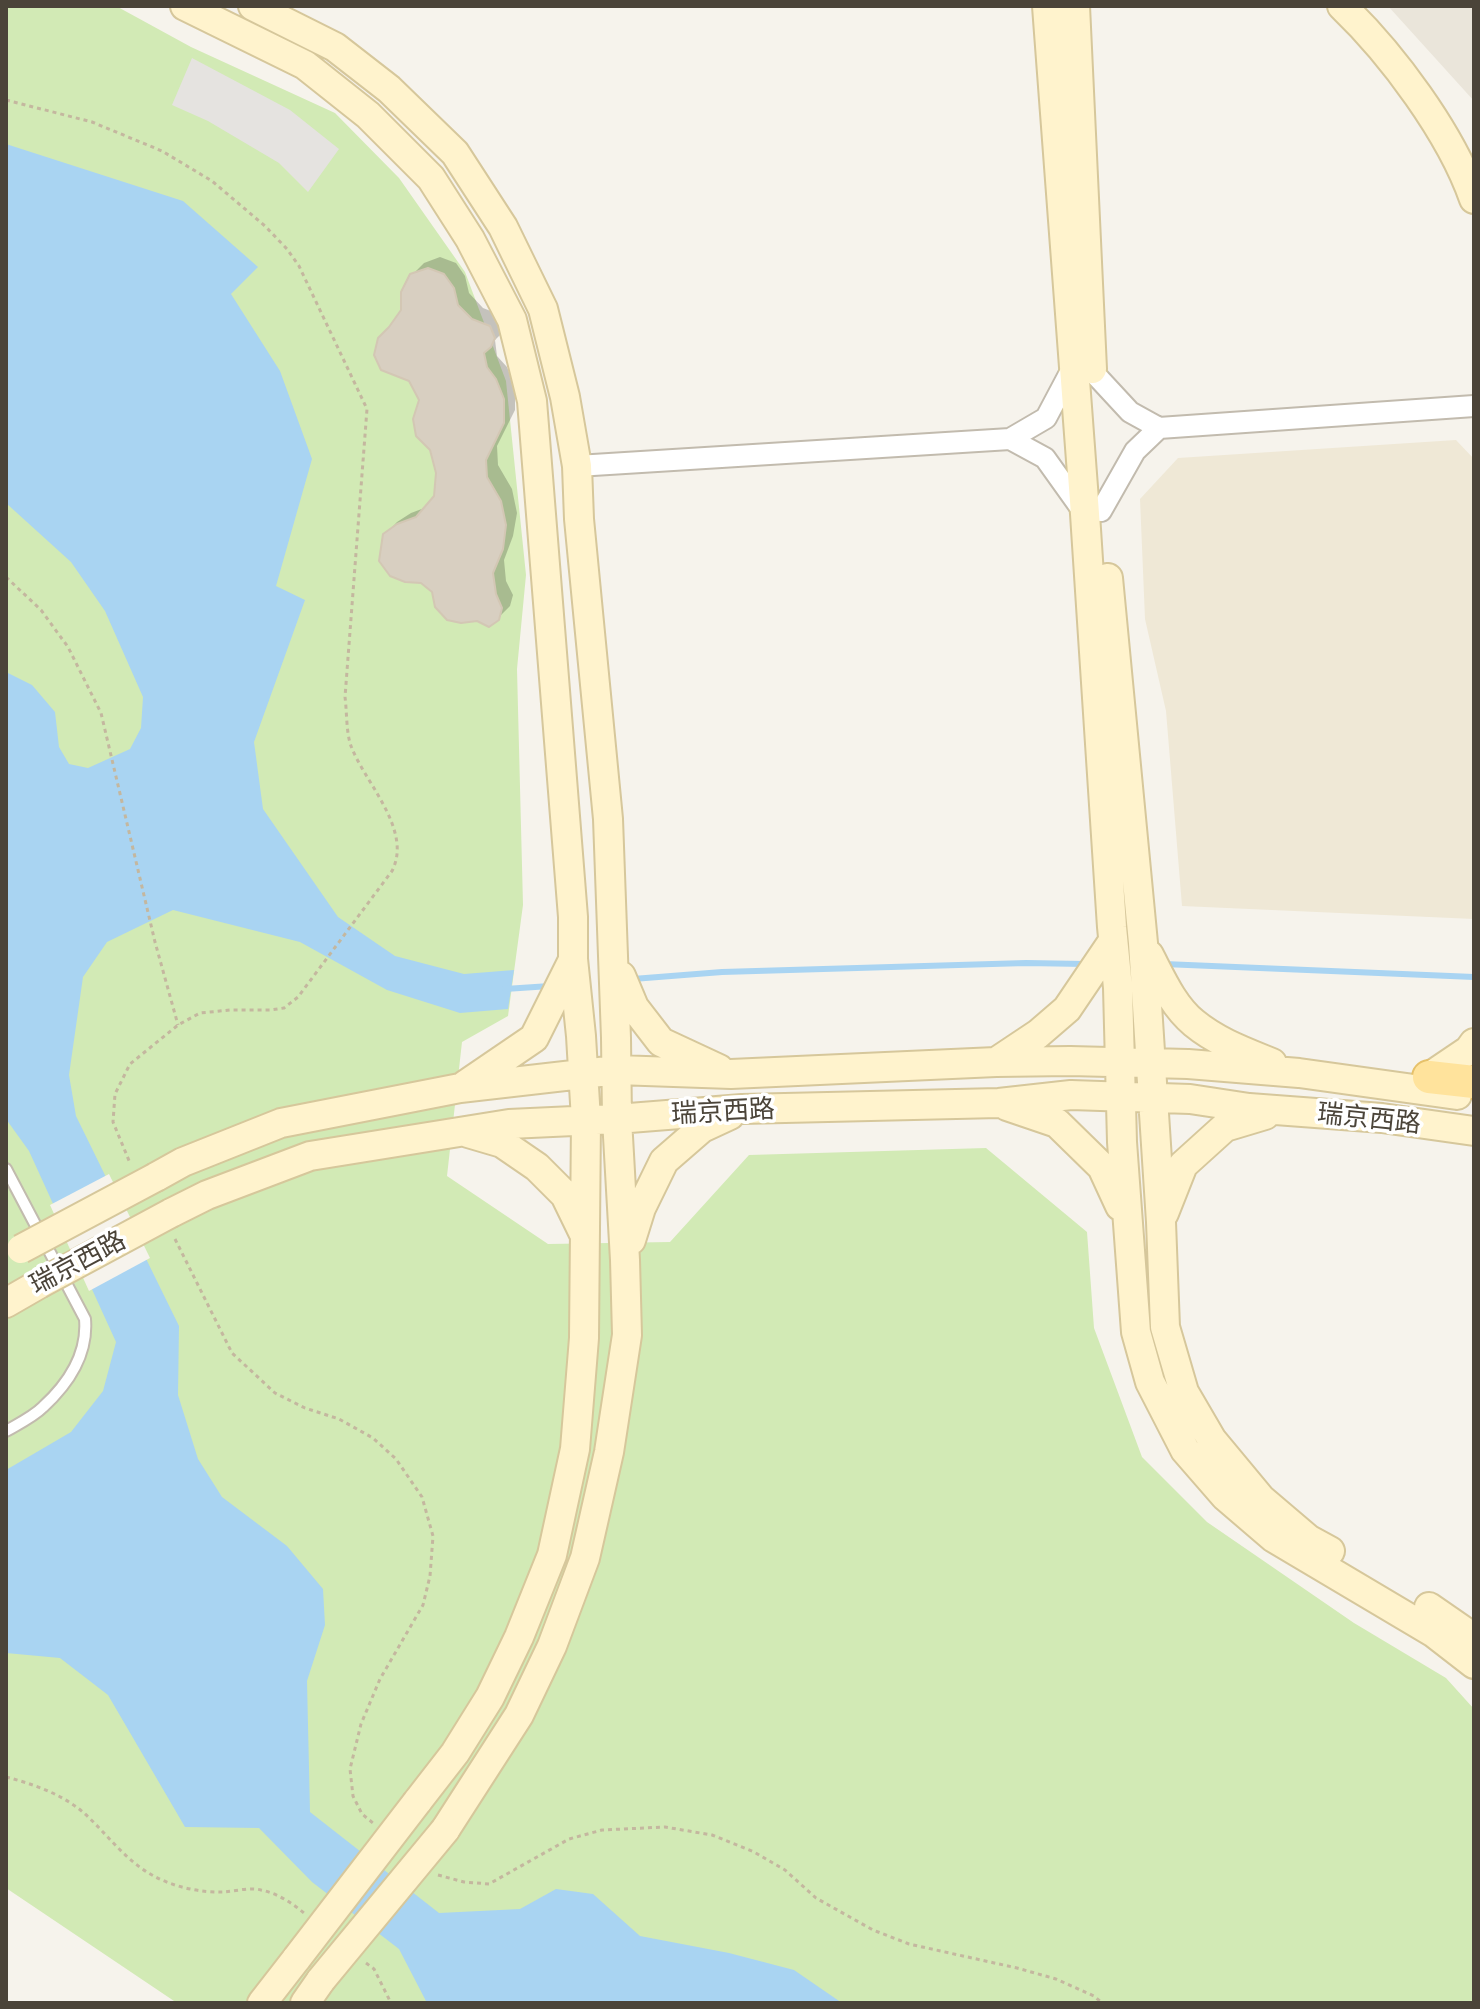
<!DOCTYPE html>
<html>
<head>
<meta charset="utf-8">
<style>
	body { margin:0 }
	#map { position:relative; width:1480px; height:2009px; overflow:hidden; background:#f6f3ec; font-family:Inter,sans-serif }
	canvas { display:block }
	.frame { position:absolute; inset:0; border:8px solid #4b4439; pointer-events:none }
</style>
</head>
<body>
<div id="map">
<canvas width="1480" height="2009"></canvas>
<div class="frame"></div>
</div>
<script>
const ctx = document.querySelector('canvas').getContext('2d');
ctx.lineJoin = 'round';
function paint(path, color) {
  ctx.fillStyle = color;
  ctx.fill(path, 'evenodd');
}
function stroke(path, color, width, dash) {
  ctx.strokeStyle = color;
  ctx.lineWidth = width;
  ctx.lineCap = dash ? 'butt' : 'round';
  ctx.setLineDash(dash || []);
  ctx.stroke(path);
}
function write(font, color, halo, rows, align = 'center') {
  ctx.font = font + ' Inter,"Noto Sans SC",sans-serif';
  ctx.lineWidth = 7;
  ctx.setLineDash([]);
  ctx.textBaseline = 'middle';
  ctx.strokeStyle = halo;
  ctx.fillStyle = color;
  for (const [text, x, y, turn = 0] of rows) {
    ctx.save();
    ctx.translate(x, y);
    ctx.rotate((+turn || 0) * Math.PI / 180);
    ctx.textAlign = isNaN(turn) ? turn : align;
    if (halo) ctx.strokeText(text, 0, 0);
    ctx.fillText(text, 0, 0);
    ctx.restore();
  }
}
const residential = new Path2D(`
	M1388,6h86v95z`);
const education = new Path2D(`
	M1456,440l18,19v460l-292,-13 -16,-195 -21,-92 -5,-120 38,-41z`);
const green = new Path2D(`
	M6,6h110l75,41 144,66 64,65 66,94 41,109 20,194 -9,94 6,236 -15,111 -46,26 -15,134 101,68 122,-2 79,-87 237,-7 101,84 7,96 48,129 65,65 147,101 92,55 28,31v294h-1297l-171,-115z`);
const parking = new Path2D(`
	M192,58l98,52 49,39 -31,43 -29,-29 -71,-42 -36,-16z`);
const water = new Path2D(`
	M6,144l177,57 75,66 -27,27 49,77 32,88 -36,127 29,14 -51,142 9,67 75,108 57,39 69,18 50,-4 -6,39 -48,4 -73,-23 -87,-48 -127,-32 -66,32 -24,35 -14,98 7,41 103,210 -1,69 20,64 24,38 65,49 36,43 2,36 -18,56 3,131 129,101 81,-4 36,-20 37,5 47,42 89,17 65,17 48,33h-415l-28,-54 -87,-67 -53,-54 -74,-1 -77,-132 -48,-37 -54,-5v-183l65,-38 32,-41 13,-49 -87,-191 -23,-32v-447l26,13 23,27 4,35 10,17 19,4 42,-19 11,-21 2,-31 -38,-86 -34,-49 -65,-59z`);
const pier = new Path2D(`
	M109,1174l41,84 -61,33 -39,-86z`);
const shadow = new Path2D(`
	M440,257l16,6 9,13 4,17 14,15 18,7 1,18 -7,7 2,16 10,11 8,20v23l-18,36 1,19 14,24 5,24 -4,23 -9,24 2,21 7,14 -3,11 -12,12 -65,-27 -48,-56 12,-13 14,-9 16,-6 9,-11 2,-23 -17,-74 -11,-19 -7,-69 9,-36 12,-12z`);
const stream = new Path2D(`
	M1164,964l310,13
	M633,979l89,-7 304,-9 59,1
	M505,989l45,-3`);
const building = new Path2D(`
	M428,268l16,6 10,14 4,17 14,14 18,7 5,12 -4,9 -7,6 3,14 9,12 8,20v24l-18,37 1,17 14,24 5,24 -3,24 -10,24 3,21 6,14 -3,12 -10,7 -12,-6 -16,2 -14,-3 -12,-13 -3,-15 -11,-9 -16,-1 -15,-6 -11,-15 4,-27 14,-10 19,-7 18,-21 2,-23 -6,-23 -14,-14 -3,-17 6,-19 -10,-19 -28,-11 -7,-15 4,-17 11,-11 12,-17v-18l9,-18z`);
const path = new Path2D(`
	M6,100l86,22 70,29 50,30 53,45 22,23 12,17 68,143 -22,288c2,15 1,35 6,49 14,37 62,84 41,125l-94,126 -14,11 -14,2h-40l-30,3 -22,12 -48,39 -15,30 -2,28 17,41
	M6,577l35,33 27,37 33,66 54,229 23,83
	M175,1239l57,114 43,40 30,15 34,11 34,19 23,21 26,38 11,39 -3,40 -7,29 -43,74 -19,45 -11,45 3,27 9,18 11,9
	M6,1777c27,7 56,17 78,36 23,21 41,47 68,62 21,12 49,18 72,17 12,-1 26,-5 37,-2 16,3 31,13 43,23
	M438,1875l26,7 25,2 80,-45 33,-9 63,-3 47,8 42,17 31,18 31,28 57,32 36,14 108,24 39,11 38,17 8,7
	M366,1963l8,6 17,34`);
const lane = new Path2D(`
	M6,1169l79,150c3,35 -17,65 -42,88 -10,10 -25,17 -37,24`);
const street = new Path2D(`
	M1073,367l-27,51 -36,21 35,19 40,56
	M1092,371l38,41 29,16 -24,23 -34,60
	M1159,428l315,-22
	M577,466l433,-27`);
const secondary = new Path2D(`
	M185,6l120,59 63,50 63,63 39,61 42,81 20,81 41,516v42l8,77 5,84 -2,218 -9,111 -23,106 -33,82 -29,60 -35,56 -38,49
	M253,6l82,41 54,42 66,64 48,74 40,82 22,88 12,69 2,53 29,300 8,219 1,81 8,141 2,75 -18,117 -24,106 -33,88 -33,69 -74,115
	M1047,6l38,508 27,413 6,61 4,154 14,190 14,50 35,68 40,46 49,42 160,95 40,31
	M1075,6l17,363
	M1342,6c50,48 109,127 132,193
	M1108,578l35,365 18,279 4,105 19,65 28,48 49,59 47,40 22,12
	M1149,955c12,23 24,51 45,68 23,19 51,29 78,40
	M621,976l13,31 27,35 58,27
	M996,1062l42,-28 29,-25 46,-68
	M1429,1077l40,-27 5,-7
	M465,1085l69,-47 39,-78
	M1007,1106l50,17 45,44 18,39
	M468,1133l34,10 35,24 28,28 18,37
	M156,1177l27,-15 98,-39 179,-35 157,-18 114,4 265,-12 74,-1 118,3 111,9 158,22
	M171,1213l36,-18 103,-39 199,-32 108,-5 125,-10 257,-6 72,-8 119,4 59,9 133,10 92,13
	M1164,1213l19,-48 42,-38 40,-12
	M631,1240l10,-32 23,-47 38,-33 28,-13
	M6,1303l33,-19
	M1429,1607l45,31
	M262,2003l35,-45
	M305,2003l16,-23`);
const primary = new Path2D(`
	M1429,1077l45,5`);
const secondaryBridge = new Path2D(`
	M21,1249l135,-72
	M39,1284l132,-71
	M297,1958l120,-156
	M321,1980l124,-150`);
const streetNames = [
	["瑞京西路",723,1112,-3],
	["瑞京西路",1369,1119,6],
	["瑞京西路",78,1263,-28]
];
paint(residential, '#eae5da');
paint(education, '#efe8d6');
paint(green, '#d2eab5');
paint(parking, '#e5e3e0');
paint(water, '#a9d4f2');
paint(pier, '#f6f3ec');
paint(shadow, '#0003');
stroke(stream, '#a9d4f2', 6);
paint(building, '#d8cfc1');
stroke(building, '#d3c7b4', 2);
stroke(lane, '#c2bbae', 14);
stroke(street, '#c2bbae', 24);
stroke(secondary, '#d6c79b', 32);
stroke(primary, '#e6c16a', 36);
stroke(path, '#c4b79f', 3, [4, 4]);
stroke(lane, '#fff', 10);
stroke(street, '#fff', 20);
stroke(secondary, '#fff3cd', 28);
stroke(primary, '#ffe39c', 32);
stroke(secondaryBridge, '#d6c79b', 32, []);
stroke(secondaryBridge, '#fff3cd', 28);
write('26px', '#4b4439', '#fff', streetNames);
</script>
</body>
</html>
